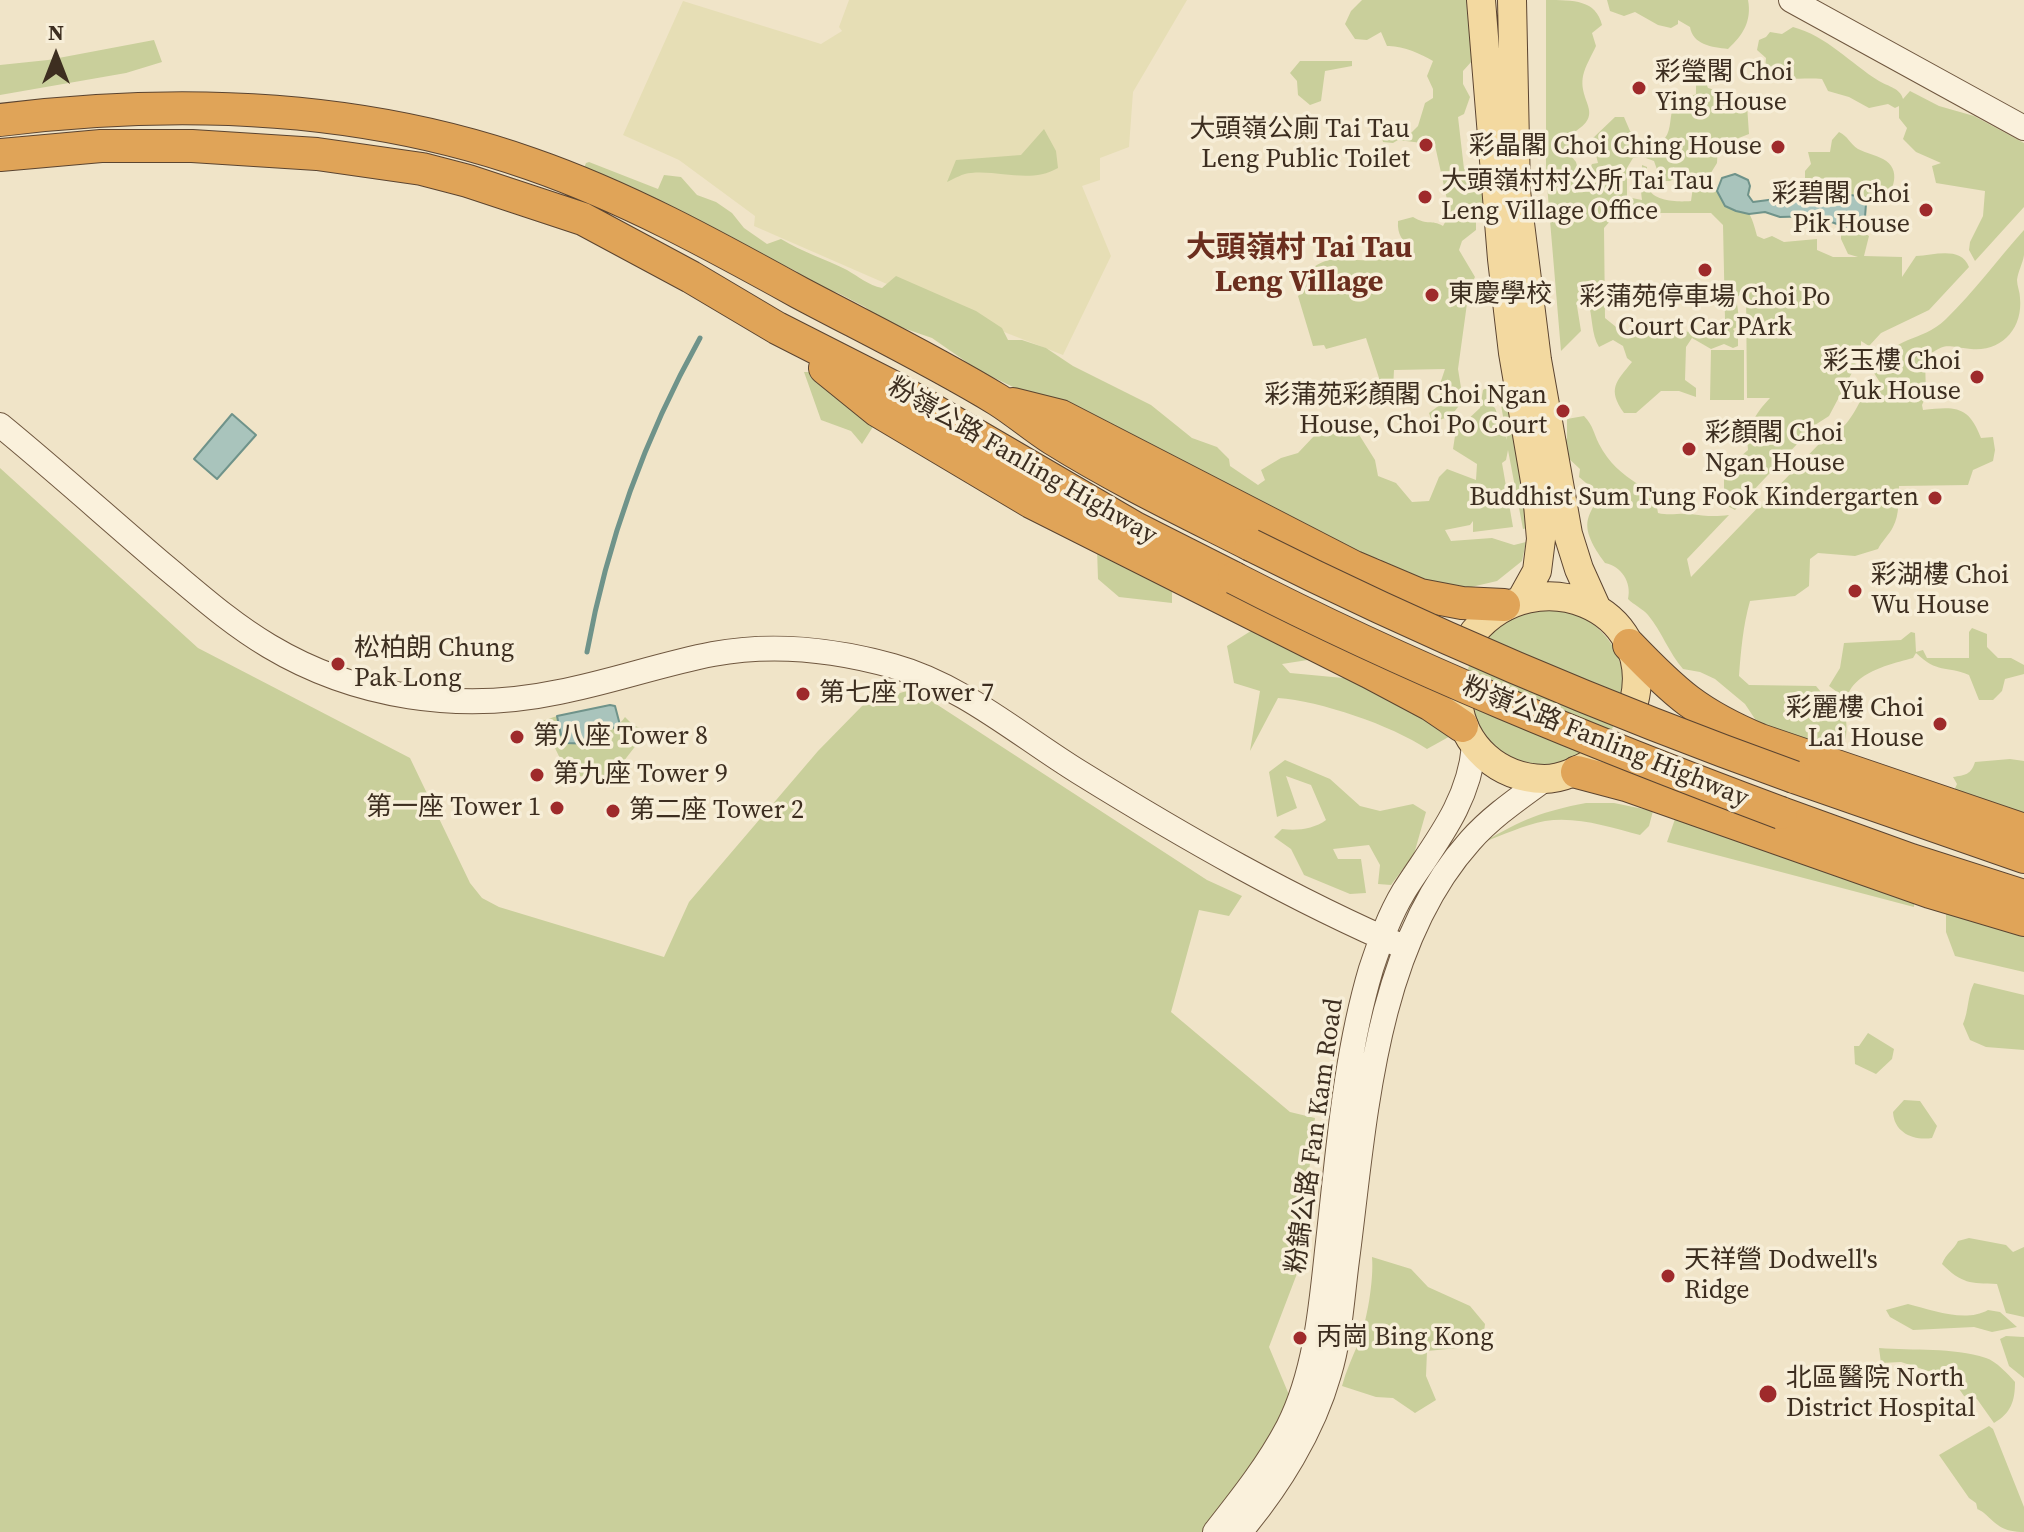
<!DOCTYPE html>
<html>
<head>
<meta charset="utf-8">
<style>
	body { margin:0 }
	#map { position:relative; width:2024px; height:1532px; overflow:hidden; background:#f0e4c8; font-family:"Source Serif 4",serif }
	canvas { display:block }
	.north { position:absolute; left:16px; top:16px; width:80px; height:80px; -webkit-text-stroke:6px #f7eed8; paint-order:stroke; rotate:0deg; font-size:22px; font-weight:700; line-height:32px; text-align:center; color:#3d2e20 }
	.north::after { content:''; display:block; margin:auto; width:28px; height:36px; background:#3d2e20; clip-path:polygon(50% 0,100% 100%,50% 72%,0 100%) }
</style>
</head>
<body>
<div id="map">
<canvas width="2024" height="1532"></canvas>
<div class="north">N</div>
</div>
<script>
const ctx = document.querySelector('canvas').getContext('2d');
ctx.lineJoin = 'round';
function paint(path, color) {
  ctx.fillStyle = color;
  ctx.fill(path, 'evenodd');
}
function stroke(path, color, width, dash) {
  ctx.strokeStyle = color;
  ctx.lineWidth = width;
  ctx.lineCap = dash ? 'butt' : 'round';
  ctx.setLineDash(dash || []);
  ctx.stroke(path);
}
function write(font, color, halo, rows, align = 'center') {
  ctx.font = font + ' "Source Serif 4","Noto Sans SC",serif';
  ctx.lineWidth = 7;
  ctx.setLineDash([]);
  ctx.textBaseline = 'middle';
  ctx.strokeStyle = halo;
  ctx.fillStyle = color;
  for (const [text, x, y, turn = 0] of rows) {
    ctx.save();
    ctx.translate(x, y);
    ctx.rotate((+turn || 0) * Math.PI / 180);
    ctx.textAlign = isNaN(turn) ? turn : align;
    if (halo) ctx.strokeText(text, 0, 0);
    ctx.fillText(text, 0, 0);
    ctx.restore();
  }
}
const farmland = new Path2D(`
	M849,0h338l-54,92 -4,55 -29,11v22l-18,6 29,70 -48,99 -128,-50 -181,-79 1,-10 -76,-56 -56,-25 60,-134 138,43 21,-13 -3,-4z`);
const green = new Path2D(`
	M1362,0h106l4,61 -9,10v13l7,13 -6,17 -6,3 6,52 14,1 8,32 -10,15v13l-14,11 -3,9 16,27 -6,12 -11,80 5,31c-9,13 -15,22 -32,19l-2,-6 12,-9 -1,-20 5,-15 -51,1 -1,19 -6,16h-7l-1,-27 -13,-40 -40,11 -2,-4 -11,1 -15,-50 5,-4 -6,2c-2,-15 18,-31 32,-34 12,-2 27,1 39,0 14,-3 29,-7 43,-11 -8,-8 -14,-14 -13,-28l15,-4c15,9 18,2 30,9l7,-13 -16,-72 -12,2 -24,-3 -5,3 -10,-1 -1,-4 13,-8h10l5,4 8,-8 7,-23 8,-5v-9l-6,-13 6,-15c-11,-7 -32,-16 -46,-15l-6,-14 -14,8 -12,-1 -10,-15 6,-13z
	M1546,0c28,0 50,0 56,25l-10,8 4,13c-4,9 -11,20 -13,30 -5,27 23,37 -10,57l-5,19 8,10 4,15 9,-6 3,-7 6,-1 -6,-24 23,-22h9l6,14 10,9 25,-2c7,-9 4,-22 9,-33l22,-11v-16l-11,-14 14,2 9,22 21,6 18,11 2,29 -31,12 -1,17 -8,13 3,11c29,19 36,12 45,49l7,3 8,-3 12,6 33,-3v11l16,7h25l-10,-3 -7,-15v-7c11,-5 19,-2 28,4l-5,20 38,1v20l14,-21c19,-1 45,-10 53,11l-40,43 -48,23 -12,13 -8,-5v14h-9l4,10 -27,51 -14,9 -80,85 -20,-11 9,-10v-18l24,-21c-2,-22 7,-36 22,-52h-23l-1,-105 -3,-1 -7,6c1,5 4,24 3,28l-6,3 5,7v10l-5,2 -9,-4 -13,5 -19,-11 -6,9 -1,33 11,8v9l-17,-6h-18l-25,22h-12c-17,-24 -8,-31 8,-51l-5,-4 -4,-12 -10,-6 -14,7c-8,-13 -6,-30 -11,-45l-11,4 4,25 -20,20 -15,-178zM1643,157l11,4 7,20h9l10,-5 14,4 -3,21c-12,1 -37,1 -43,-13 -2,-6 -1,-15 -1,-21l-5,-2c0,13 -2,22 0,35l-15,-3v-29l6,-10zM1617,213h94l12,12 2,94 -12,13 -92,-1 -16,-13 -1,-90z
	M1607,0h141c4,21 -5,35 -20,49 -16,-2 -35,-4 -38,-22l-12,-7v4l-7,4 -13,-3 -23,-13 -11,4 -14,-5z
	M1793,27c34,9 57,36 86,54 10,6 21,7 24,18l7,-8 29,15 35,10 50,27v64l-49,54 -6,-11 1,-8 13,-26 2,-25 -49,-8 -4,-17 9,-3 -25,-11 -13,-13 4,-11 -8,-10v-12l-4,2 -7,-4 -19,4 -20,-11 -21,-6 -6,-12c-21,-2 -40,4 -57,-10l1,-11 -9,-8 2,-10 7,-3 4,-5 12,2z
	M154,40l8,22 -36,11 -126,22v-30l48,-5z
	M1300,61h52v5l-27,5 -4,30 -11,4 -12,-10 -1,-14 -7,-8z
	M1044,129l12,22 2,17c-28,16 -57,2 -87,5 -8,0 -17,6 -24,9l9,-22 65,-5z
	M1839,132c9,4 11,12 19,17 8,4 17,6 25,10 19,10 11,32 -1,44 -8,-3 -17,-7 -26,-7 -24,-2 -21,13 -51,-2v-23l6,-7 -3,-12h22l2,-12z
	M589,162l69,27 6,-14 17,2 16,18 19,7 16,11 12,15 23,16 14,-5c21,13 44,20 66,31 12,7 21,15 35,18l14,-12 80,35 26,17 6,12h14l24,8 27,18 78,39 41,33 25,9 12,12 1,7 28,19 7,-5 -4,-10 20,-12 17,-5 17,-18 24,-6 19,4 17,27 3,16 18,7 16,19 17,-1 10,-24 8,-8 29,11 1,-16 -24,-15 4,-26 3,-4 5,3 15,-14 3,-18 5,-3 3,18 4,3 12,32 -9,-53 6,5 22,107 1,29 -4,1 -15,-79 -2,10 -4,3 11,64 -40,5v-11l-3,4 -25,5 6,11 41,-3 22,7 12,-3 -4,19 -25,20 -30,7 -10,-3 -14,2 -50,-13 -13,-15 -22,-5 -380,-184 -46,-32 -49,-17 -18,-14 -27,-14 -29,-10 -13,-12 -214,-98 4,-10z
	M2024,230c0,8 0,17 0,25 -1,8 -6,16 -7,25 0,6 3,12 3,18 3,30 -18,54 -49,51 -25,-2 -24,-8 -46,9l1,38 -4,9 1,5c33,-4 46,-4 58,28l12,-1 2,13 -2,11 -20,9 -5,15 -69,1c-1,13 1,28 -6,41 -4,8 -11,14 -15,22l-23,7 -37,-3 -8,6 -1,27 -14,10 -45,5c-7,25 -9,49 -11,75l10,9 67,1 5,6h11l6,5 2,13 1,-15 -12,-9 11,-18 4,-25 57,-3 10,-8 4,1 1,19 7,-2 4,8h42v-26l3,-4 15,6v13l11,11h13l13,7v9l-19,5 -3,12 -9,9h-14l-10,-25c-24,-10 -31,-1 -53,-22l-3,5c-33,9 -74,18 -67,61 1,12 1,19 -5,30l-13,1 -71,-28 -12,-18 -30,-25 -15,-7 -17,-3c-14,-16 -21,-37 -35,-54 -5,-6 -14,-10 -20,-16 4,-17 -7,-33 -23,-36 -8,-11 -21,-29 -17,-44 2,-8 8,-16 11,-25l-20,-17 1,-8 -14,-13 -3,-9 4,-9v-19l17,-3c10,11 9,16 15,28 10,19 22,29 40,41v7l17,10 2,11c12,3 20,0 32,1 14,2 25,3 39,1l-42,44 4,18 128,-133c28,-14 34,-29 48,-56l-2,-1 8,1 8,-4 -7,-11c22,-42 45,-28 72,-54 28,-27 52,-60 78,-89z
	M1711,350h33v50h-34z
	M804,372h13l59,50 -14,22 -11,-13 -30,-11z
	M0,468l198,180 212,110 60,125 12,15 17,9 165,50 25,-55 129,-151 46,-47 49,-15 294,191 35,16 -13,20 -30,-6 -28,102 119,100 25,6 -17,153 -29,76 23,55 -81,130h-1211z
	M1097,548l75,42v13l-53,-6 -21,-18z
	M1466 687a79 79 0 1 1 158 0a79 79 0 1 1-158 0Z
	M1254,629l60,30 -32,5 8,9 64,6 100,55 -27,15c-36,-24 -107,-48 -149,-51l-28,53 10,-60 -26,-8 -7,-37z
	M557,716l4,19c21,-1 51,2 64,-18l8,8 14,6 -37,48 -42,-4 -26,-54z
	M2010,759l14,2v61l-71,-29 4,-9 -4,-7c12,-2 18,-2 22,-15z
	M1285,760l45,19 30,27 20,5 33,-7 13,8 -12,42 -23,31 -13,-1 2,-19 -11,-20 -36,4 5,10h23l5,34 -16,1 -46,-19 -13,-26 -17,-12 8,-8c15,2 32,0 44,-9l-15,-35 -25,-9 11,32 -20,9 -8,-45z
	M1586,803h28l39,8 -4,15 -9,9c-31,-8 -63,-19 -95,-14 -21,4 -42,14 -61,21 37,-22 59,-31 102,-39z
	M1675,819l239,83v5l-247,-65z
	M1946,912l78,18v42l-69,-16 -9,-24z
	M1974,983l50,12v55l-38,-3 -16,-7 -7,-16c6,-14 4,-27 11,-41z
	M1868,1033l26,16 -2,10 -16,15 -21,-10 -1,-18h5z
	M1904,1100l16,1 17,25 -5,12c-18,3 -38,-5 -39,-26z
	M1969,1238l37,7 7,7 11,-5v70l-18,-4 -9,-29c-27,-1 -35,0 -55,-20 4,-11 12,-14 16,-23z
	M1372,1257l39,12 17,18 42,19 15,18 -2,16 -25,8 -31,3 -1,25 10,24 -21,13 -22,-15 -17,-1 -34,-11c4,-15 10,-28 16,-42 9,-22 16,-64 14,-87z
	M1908,1304c24,6 57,19 80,6l12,2 17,15 -25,5 -18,-5 -61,3 -23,-13 -4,-7z
	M2006,1336l18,1v41l-15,-12 -9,-27z
	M1879,1348c35,3 73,-1 107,10 10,3 22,16 29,24 0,19 -4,31 -21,41l-17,-24 -13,-3 -12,-17 -51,-17 -20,1z
	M1989,1426l4,3 31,78v25c-20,0 -26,-6 -40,-19 -9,-7 -5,1 -8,-10l-7,-5 -30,-43z`);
const water = new Path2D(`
	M1735,174l13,6 2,6 -2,9 5,7 23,-3 15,3 22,-4 22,4 14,-7 11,1 6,8 -1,13 -6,13 -4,1 -39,-15 -36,1 -15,-5 -16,2 -13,-3 -11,-5 -8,-15 5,-13z
	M232,414l24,21 -39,44 -23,-20z
	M610,705l5,1 5,19 -20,8 -7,11 -27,-1 -5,-8 -4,-19z`);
const stream = new Path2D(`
	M587,652c20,-110 59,-217 113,-314`);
const secondary = new Path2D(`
	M1791,0l233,128
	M0,425c55,45 108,93 162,139 35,29 68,59 107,82 87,52 191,67 290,46 52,-10 102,-28 154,-38 59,-11 123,-4 180,12 69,19 126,69 186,106 105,65 213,127 327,176
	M1215,1532c26,-33 53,-67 73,-105 27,-53 33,-118 39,-176 11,-94 17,-191 44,-282 9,-27 18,-53 33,-78 30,-47 65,-87 70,-145
	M1240,1532c38,-45 73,-101 89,-158 11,-36 13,-76 18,-114 18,-137 26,-311 123,-419 21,-24 49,-43 75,-62`);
const primary = new Path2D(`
	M1481,0l21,259 11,94 24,140 4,46 -4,32 -15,27
	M1512,0l4,191 21,169 31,174 11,35 18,40
	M1474,632c61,-73 183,-26 160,70
	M1458,702c5,44 40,76 86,77 19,0 37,-10 53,-19`);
const motorway = new Path2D(`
	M0,120c177,-22 361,-16 531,44 95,33 182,81 269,129 66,35 134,68 198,107 19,12 36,27 55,39 64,40 131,72 198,106
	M0,155l101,-9h91l125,8 105,15 46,12 115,38 108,58 86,51 118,60 240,140 99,50
	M825,368l53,43 153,91 338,170 62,33 31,21
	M1013,404l48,12 293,151 66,28 42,8 42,2
	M1629,645c46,48 69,69 131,95l264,90
	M1577,772l49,13 304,107 94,28
	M1794,777l230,80
	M1781,813l130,47 113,36`);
const motorwayBridge = new Path2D(`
	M1251,545c179,90 354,164 543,232
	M1234,578c177,91 360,165 547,235`);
const markers = [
	[1639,88,8,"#9e2a2b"],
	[1426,145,8,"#9e2a2b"],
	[1778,147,8,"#9e2a2b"],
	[1425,197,8,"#9e2a2b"],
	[1926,210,8,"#9e2a2b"],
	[1705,270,8,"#9e2a2b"],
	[1432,295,8,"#9e2a2b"],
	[1977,377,8,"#9e2a2b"],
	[1563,411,8,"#9e2a2b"],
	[1689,449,8,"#9e2a2b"],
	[1935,498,8,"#9e2a2b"],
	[1855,591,8,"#9e2a2b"],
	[338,664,8,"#9e2a2b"],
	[803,694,8,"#9e2a2b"],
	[1940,724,8,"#9e2a2b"],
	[517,737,8,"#9e2a2b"],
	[537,775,8,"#9e2a2b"],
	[557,808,8,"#9e2a2b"],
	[613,811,8,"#9e2a2b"],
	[1668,1276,8,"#9e2a2b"],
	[1300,1338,8,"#9e2a2b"],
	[1768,1394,10,"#9e2a2b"]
];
const poiNames = [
	["彩瑩閣 Choi",1655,73],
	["Ying House",1655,103],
	["大頭嶺公廁 Tai Tau",1410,130,"right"],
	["Leng Public Toilet",1410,160,"right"],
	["彩晶閣 Choi Ching House",1762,147,"right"],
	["大頭嶺村村公所 Tai Tau",1441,182],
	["Leng Village Office",1441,212],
	["彩碧閣 Choi",1910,195,"right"],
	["Pik House",1910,225,"right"],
	["東慶學校",1448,295],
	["彩蒲苑停車場 Choi Po",1705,298,"center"],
	["Court Car PArk",1705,328,"center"],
	["彩玉樓 Choi",1961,362,"right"],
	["Yuk House",1961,392,"right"],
	["彩蒲苑彩顏閣 Choi Ngan",1547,396,"right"],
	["House, Choi Po Court",1547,426,"right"],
	["彩顏閣 Choi",1705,434],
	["Ngan House",1705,464],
	["Buddhist Sum Tung Fook Kindergarten",1919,498,"right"],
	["彩湖樓 Choi",1871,576],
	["Wu House",1871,606],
	["松柏朗 Chung",354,649],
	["Pak Long",354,679],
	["第七座 Tower 7",819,694],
	["彩麗樓 Choi",1924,709,"right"],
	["Lai House",1924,739,"right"],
	["第八座 Tower 8",533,737],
	["第九座 Tower 9",553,775],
	["第一座 Tower 1",541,808,"right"],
	["第二座 Tower 2",629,811],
	["天祥營 Dodwell's",1684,1261],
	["Ridge",1684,1291],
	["丙崗 Bing Kong",1316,1338],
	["北區醫院 North",1786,1379],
	["District Hospital",1786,1409]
];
const streetNames = [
	["粉嶺公路 Fanling Highway",1022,462,30],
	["粉嶺公路 Fanling Highway",1605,743,22],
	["粉錦公路 Fan Kam Road",1316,1136,-82]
];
const quarterNames = [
	["大頭嶺村 Tai Tau",1299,249],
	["Leng Village",1299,283]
];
paint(farmland, '#e6deb5');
paint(green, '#c9cf9b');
paint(water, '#a9c4bc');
stroke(water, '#6f938a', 2);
stroke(stream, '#6f938a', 5);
stroke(secondary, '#6f573f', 26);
stroke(primary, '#5b4430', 30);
stroke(motorway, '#5b4430', 34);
stroke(secondary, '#faf1dc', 24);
stroke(primary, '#f3d9a0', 28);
stroke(motorway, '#e0a458', 32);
stroke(motorwayBridge, '#5b4430', 34, []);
stroke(motorwayBridge, '#e0a458', 32);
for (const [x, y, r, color] of markers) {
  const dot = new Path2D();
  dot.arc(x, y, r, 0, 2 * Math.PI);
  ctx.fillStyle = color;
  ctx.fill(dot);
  stroke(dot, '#f7eed8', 3);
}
write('26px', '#3d2e20', '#f7eed8', poiNames, 'left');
write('26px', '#3d2e20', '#f7eed8', streetNames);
write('bold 30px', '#6b2e1e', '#f7eed8', quarterNames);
</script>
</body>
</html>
